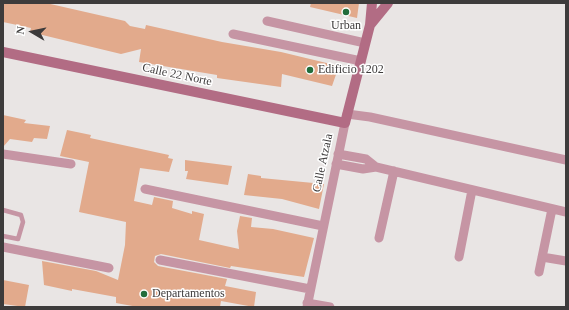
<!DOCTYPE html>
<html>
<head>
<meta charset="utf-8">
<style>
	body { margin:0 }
	#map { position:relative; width:569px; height:310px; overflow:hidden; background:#e9e5e4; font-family:"Times New Roman",serif }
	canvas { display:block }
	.frame { position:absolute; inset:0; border:4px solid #3d3b3b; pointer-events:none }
	.north { position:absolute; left:12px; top:12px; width:40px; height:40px; -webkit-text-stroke:3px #fff; paint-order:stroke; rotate:279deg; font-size:11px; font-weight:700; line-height:16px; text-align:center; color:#3d3b3b }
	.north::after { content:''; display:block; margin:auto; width:14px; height:18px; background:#3d3b3b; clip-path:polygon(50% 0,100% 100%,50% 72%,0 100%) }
</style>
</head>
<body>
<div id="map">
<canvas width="569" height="310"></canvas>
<div class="frame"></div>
<div class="north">N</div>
</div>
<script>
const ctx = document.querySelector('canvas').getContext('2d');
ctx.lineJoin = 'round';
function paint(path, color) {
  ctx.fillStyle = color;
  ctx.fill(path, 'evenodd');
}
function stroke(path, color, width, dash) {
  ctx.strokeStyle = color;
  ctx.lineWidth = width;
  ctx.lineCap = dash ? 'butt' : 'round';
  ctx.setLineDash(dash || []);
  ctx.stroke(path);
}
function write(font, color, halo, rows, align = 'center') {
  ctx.font = font + ' "Times New Roman",serif';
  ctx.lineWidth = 3;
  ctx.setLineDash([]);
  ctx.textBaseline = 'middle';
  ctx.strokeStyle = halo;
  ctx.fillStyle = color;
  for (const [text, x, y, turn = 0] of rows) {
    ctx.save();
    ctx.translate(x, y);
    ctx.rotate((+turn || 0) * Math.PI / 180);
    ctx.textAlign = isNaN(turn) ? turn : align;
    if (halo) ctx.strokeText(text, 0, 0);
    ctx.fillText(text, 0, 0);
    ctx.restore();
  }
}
const building = new Path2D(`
	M3,3h43l79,18 5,5 15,3 1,-4 76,17 59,10 58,14 -7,20 -50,-12 -1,13 -64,-9v-3l-78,-13 2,-13 -20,5 -91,-22 1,-4 -28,-6z
	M311,3h48l-2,15 -47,-11z
	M3,115l23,5 -2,3 26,3 -3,13 -13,-1 -2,4 -22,-3 -7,8z
	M67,130l24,5 -1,3 79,17 -1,3 5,1 -4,13 -29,-4 -6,33 18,4 2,-8 19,4 -1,7 20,6v-3l12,3 -5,26 40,9 -2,-18 3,-15 12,2 -1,9 22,2 41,9 -10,39 -73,-11 -1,2 -69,-14 -6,2 -1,6 4,4 69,13 -2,7 31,6 -2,15 -33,-6 -1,6h-82l-22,-4v-6l-44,-8v2l-28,-6 -2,-24 54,10 22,9 7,-35 1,-23 -47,-10 10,-50 -29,-6z
	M185,160l47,6 -4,19 -42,-6 2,-8h-3z
	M248,174l13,2v2l63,6 -5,25 -37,-10 -38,-4z
	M3,280l26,5 -4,22 -22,-3z`);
const lane = new Path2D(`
	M3,210l18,5 2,7 -5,17 -15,-3`);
const street = new Path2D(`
	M267,21l98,22
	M233,34l128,27
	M347,114l23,3 196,43
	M3,154l68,10
	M338,154l28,5 10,8
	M336,164l27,5 13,-2 190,45
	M145,189l178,37
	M379,238l15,-67
	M3,247l106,21
	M459,257l13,-67
	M542,257l24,4
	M160,260l150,29
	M539,272l13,-63
	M307,303l23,4
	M307,307l38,-184`);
const secondary = new Path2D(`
	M370,25l18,-22
	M3,52l342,71 25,-98 2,-22`);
const markers = [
	[346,12,4,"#226d3c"],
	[310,70,4,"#226d3c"],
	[144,294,4,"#226d3c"]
];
const poiNames = [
	["Urban",346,26,"center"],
	["Edificio 1202",318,70],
	["Departamentos",152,294]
];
const streetNames = [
	["Calle 22 Norte",177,75,12],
	["Calle Atzala",323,163,-78]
];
paint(building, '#e2aa8c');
stroke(lane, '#c695a4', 4.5);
stroke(street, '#c695a4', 9);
stroke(secondary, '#b26c84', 10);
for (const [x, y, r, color] of markers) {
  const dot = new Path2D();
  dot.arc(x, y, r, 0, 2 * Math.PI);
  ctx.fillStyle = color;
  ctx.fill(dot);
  stroke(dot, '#fff', 1.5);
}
write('12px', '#3d3b3b', '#fff', poiNames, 'left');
write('12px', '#3d3b3b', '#fff', streetNames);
</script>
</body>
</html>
